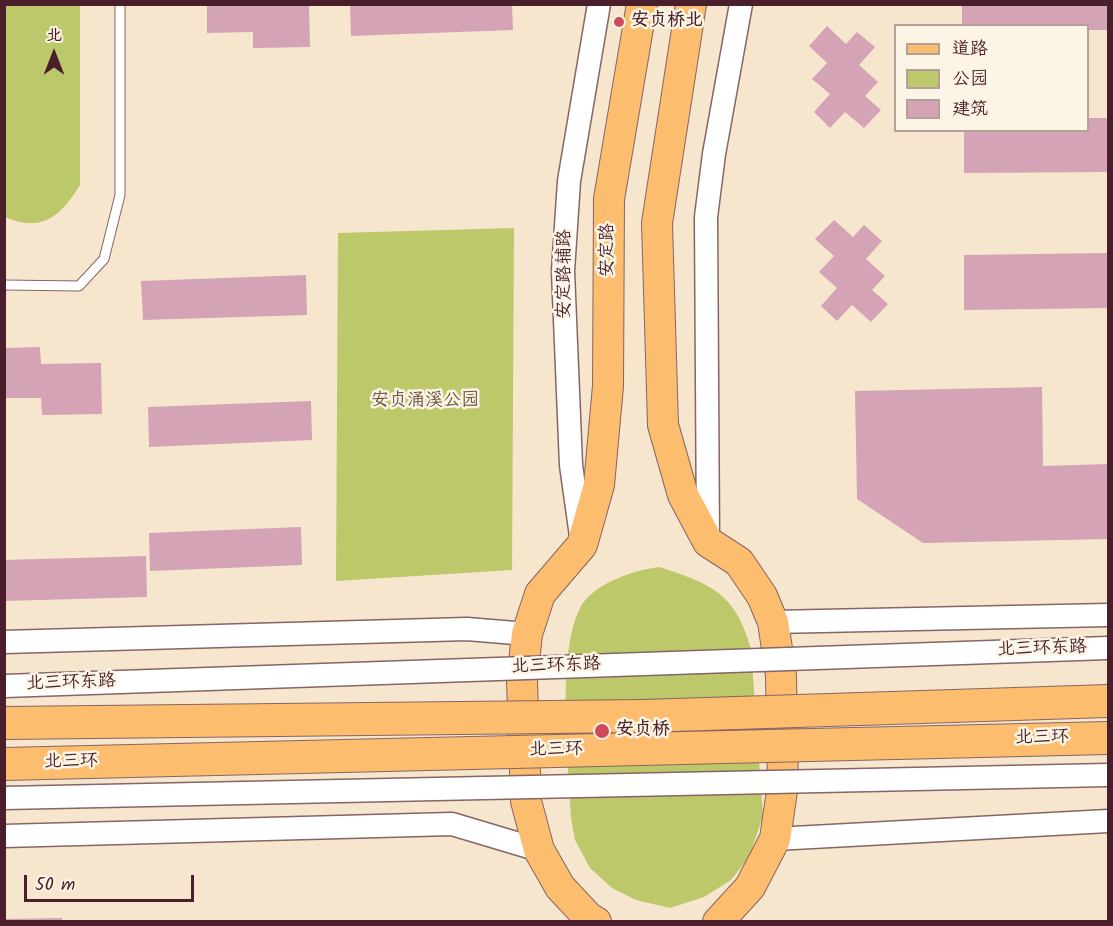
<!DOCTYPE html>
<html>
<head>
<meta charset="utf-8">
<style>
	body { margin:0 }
	#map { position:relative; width:1113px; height:926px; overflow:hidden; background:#f6e6ce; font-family:Kalam,"LXGW WenKai TC",sans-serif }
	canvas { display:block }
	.frame { position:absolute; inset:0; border:6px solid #4a1f2b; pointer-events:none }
	.legend { position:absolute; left:894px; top:24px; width:195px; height:108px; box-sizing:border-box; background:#fcf5e5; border:2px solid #b59f9b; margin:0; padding:8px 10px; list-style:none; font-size:18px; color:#4a1f2b }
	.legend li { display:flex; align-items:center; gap:12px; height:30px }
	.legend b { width:30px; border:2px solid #b59f9b }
	.north { position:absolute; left:24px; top:24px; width:60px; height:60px; -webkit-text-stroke:4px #fcf5e5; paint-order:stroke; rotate:0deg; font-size:16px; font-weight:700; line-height:24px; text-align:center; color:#4a1f2b }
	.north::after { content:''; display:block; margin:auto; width:21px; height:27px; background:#4a1f2b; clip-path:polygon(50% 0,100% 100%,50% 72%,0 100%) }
	.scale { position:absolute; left:24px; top:875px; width:170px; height:27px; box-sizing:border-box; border:3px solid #4a1f2b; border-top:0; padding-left:8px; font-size:18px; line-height:21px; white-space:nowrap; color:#4a1f2b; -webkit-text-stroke:4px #fcf5e5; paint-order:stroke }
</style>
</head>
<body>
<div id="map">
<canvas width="1113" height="926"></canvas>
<div class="frame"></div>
<ul class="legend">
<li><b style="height:8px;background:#fcbd6f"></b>道路</li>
<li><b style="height:16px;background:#bcc86a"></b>公园</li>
<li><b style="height:16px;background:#d4a3b5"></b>建筑</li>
</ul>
<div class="north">北</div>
<div class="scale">50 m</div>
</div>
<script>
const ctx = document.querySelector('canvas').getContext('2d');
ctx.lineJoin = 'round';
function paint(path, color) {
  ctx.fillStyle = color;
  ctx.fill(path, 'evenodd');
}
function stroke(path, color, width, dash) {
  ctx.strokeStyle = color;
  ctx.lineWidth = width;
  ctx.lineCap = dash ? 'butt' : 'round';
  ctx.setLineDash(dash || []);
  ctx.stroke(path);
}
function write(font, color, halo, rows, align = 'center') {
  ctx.font = font + ' Kalam,"LXGW WenKai TC",sans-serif';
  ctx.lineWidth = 5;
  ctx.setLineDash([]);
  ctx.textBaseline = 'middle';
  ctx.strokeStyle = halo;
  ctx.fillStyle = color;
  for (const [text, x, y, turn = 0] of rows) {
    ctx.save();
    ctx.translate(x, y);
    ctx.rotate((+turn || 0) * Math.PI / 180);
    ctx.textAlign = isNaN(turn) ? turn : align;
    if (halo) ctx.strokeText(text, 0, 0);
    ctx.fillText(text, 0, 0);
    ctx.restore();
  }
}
const green = new Path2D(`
	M4,5h76v180c-19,31 -38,48 -75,32z
	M514,228l-2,342 -176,11 2,-348z
	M659,567c52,17 76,25 92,82l12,167 -14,41 -18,23 -27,17 -34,11 -34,-8 -24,-12 -22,-20 -15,-28 -4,-22c-2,-56 -15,-162 9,-210 12,-24 54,-38 79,-41z`);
const building = new Path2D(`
	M207,4h102l1,43 -57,1v-16l-46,1z
	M350,4h162l1,26 -162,6z
	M962,4h146v26h-20v-4h-126z
	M827,26l19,18 11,-12 18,15 -16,18 19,17 -13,14 16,14 -17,18 -19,-16 -15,16 -16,-16 16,-18 -18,-15 15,-16 -18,-17z
	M1088,118h20v54l-144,1v-43h124z
	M834,220l19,17 11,-12 18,16 -16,18 19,17 -13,14 16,14 -17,18 -19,-17 -15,16 -16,-15 16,-18 -18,-16 15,-16 -19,-17z
	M1108,253v55l-144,2v-55z
	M306,275l1,40 -164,5 -2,-39z
	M40,347l1,17 60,-1 1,51 -60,1 -1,-17h-37v-50z
	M1042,387l1,79 65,-2v75l-185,4 -66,-44 -2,-108z
	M311,401l1,39 -163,7 -1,-40z
	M301,527l1,38 -152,6 -1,-38z
	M146,556l1,41 -143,4v-41z
	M62,918v4h-58v-3z`);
const service = new Path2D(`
	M4,285l75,1 25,-27 16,-64v-191`);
const tertiary = new Path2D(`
	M581,536l-10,-71 -8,-194 6,-90 30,-177
	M708,540l-2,-323 8,-63 27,-150
	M773,622l335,-7
	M4,642l463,-13 60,5
	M4,836l448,-12 87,26
	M775,839l333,-18`);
const primary = new Path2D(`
	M691,4l-34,219 6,202 20,70 25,47 31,20 23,34 11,26 8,54 2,108 -8,55 -25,48 -32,35
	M596,922l-7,-4 -29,-31 -21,-37 -13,-49 -4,-120 5,-47 13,-40 42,-49 17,-60 9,-99 1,-187 33,-195`);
const tertiaryBridge = new Path2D(`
	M4,686l1104,-38
	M4,798l1104,-23`);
const trunkBridge = new Path2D(`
	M4,723l639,-7 465,-15
	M4,764l1104,-26`);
const markers = [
	[619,22,6,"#d1495b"],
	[602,731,8,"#d1495b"]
];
const poiNames = [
	["安贞桥北",631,22],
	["安贞桥",616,731]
];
const streetNames = [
	["安定路",609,250,-90],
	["安定路辅路",566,274,-90],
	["北三环东路",1042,650,-2],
	["北三环东路",556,667,-2],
	["北三环东路",71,684,-2],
	["北三环",1042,739,-1],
	["北三环",556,751,-1],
	["北三环",71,763,-1]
];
const parkNames = [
	["安贞涌溪公园",425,402]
];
paint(green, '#bcc86a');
paint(building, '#d4a3b5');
stroke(service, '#866564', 11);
stroke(tertiary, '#866564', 25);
stroke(primary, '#866564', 32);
stroke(service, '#fff', 9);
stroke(tertiary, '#fff', 22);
stroke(primary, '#fcbd6f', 30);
stroke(tertiaryBridge, '#866564', 25, []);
stroke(trunkBridge, '#866564', 34, []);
stroke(tertiaryBridge, '#fff', 22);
stroke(trunkBridge, '#fcbd6f', 32);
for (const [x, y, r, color] of markers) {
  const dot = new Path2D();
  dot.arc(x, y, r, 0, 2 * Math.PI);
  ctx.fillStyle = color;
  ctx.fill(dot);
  stroke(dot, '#fcf5e5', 2);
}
write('bold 18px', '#4a1f2b', '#fcf5e5', poiNames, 'left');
write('18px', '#4a1f2b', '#fcf5e5', streetNames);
write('18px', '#6c523e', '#fcf5e5', parkNames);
</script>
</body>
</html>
